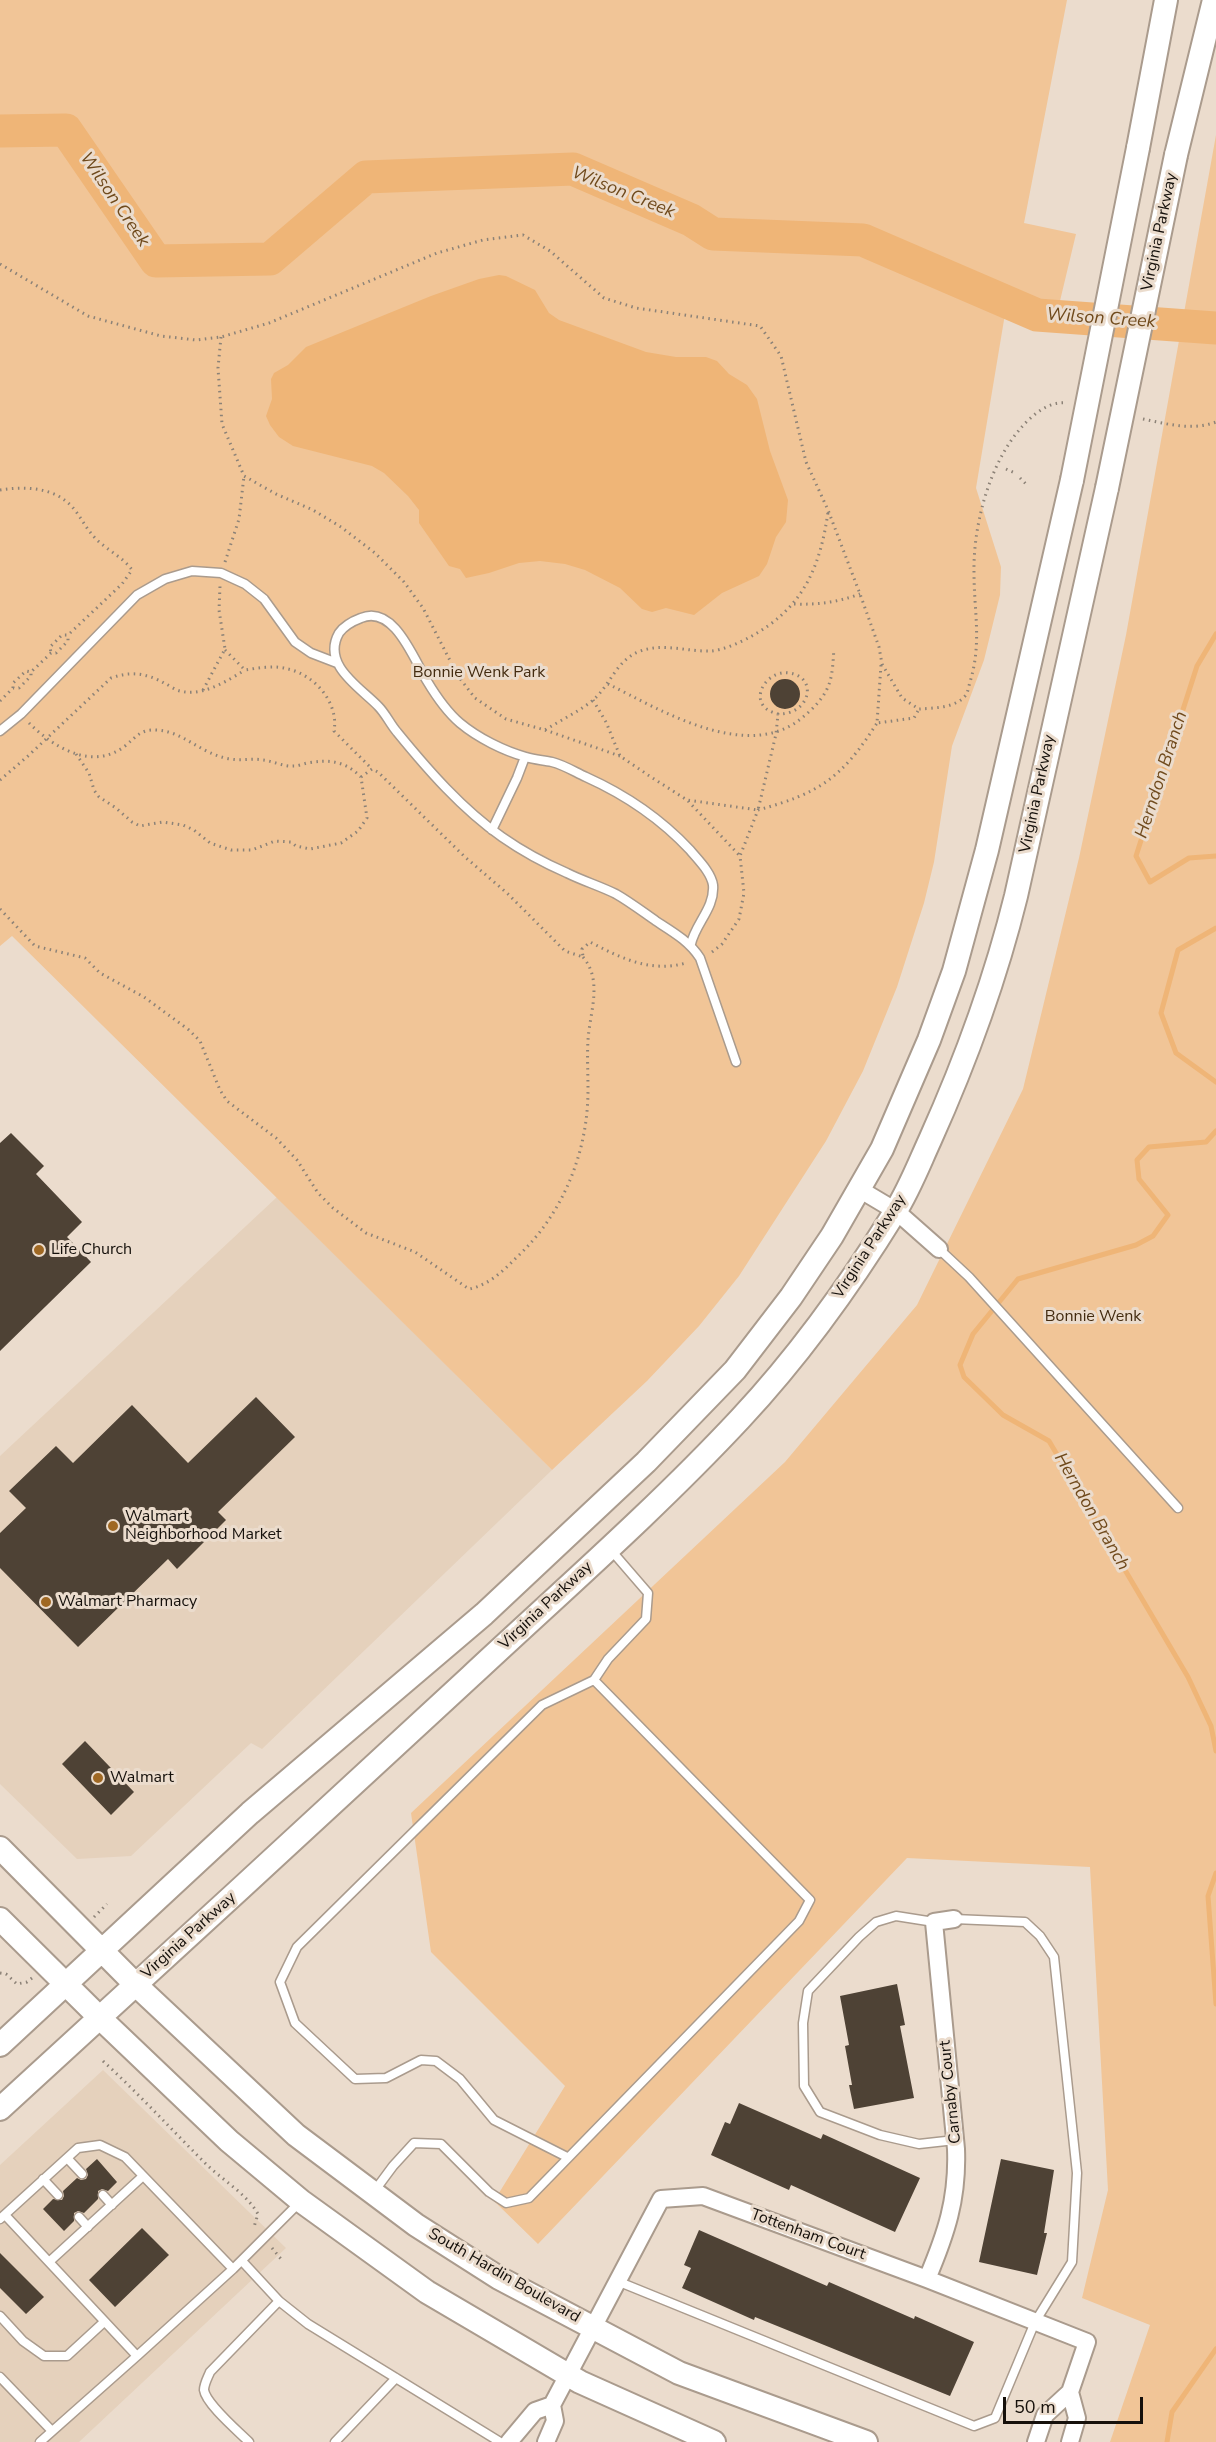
<!DOCTYPE html>
<html>
<head>
<meta charset="utf-8">
<style>
	body { margin:0 }
	#map { position:relative; width:1216px; height:2442px; overflow:hidden; background:#ebdccd; font-family:"Nunito Sans",sans-serif }
	canvas { display:block }
	.scale { position:absolute; left:1003px; top:2397px; width:140px; height:27px; box-sizing:border-box; border:3px solid #15100b; border-top:0; padding-left:8px; font-size:18px; line-height:21px; white-space:nowrap; color:#15100b; -webkit-text-stroke:4px #ebdccd; paint-order:stroke }
</style>
</head>
<body>
<div id="map">
<canvas width="1216" height="2442"></canvas>
<div class="scale">50 m</div>
</div>
<script>
const ctx = document.querySelector('canvas').getContext('2d');
ctx.lineJoin = 'round';
function paint(path, color) {
  ctx.fillStyle = color;
  ctx.fill(path, 'evenodd');
}
function stroke(path, color, width, dash) {
  ctx.strokeStyle = color;
  ctx.lineWidth = width;
  ctx.lineCap = dash ? 'butt' : 'round';
  ctx.setLineDash(dash || []);
  ctx.stroke(path);
}
function write(font, color, halo, rows, align = 'center') {
  ctx.font = font + ' "Nunito Sans",sans-serif';
  ctx.lineWidth = 6;
  ctx.setLineDash([]);
  ctx.textBaseline = 'middle';
  ctx.strokeStyle = halo;
  ctx.fillStyle = color;
  for (const [text, x, y, turn = 0] of rows) {
    ctx.save();
    ctx.translate(x, y);
    ctx.rotate((+turn || 0) * Math.PI / 180);
    ctx.textAlign = isNaN(turn) ? turn : align;
    if (halo) ctx.strokeText(text, 0, 0);
    ctx.fillText(text, 0, 0);
    ctx.restore();
  }
}
const built = new Path2D(`
	M277,1197l275,273 -290,279 -11,-6 -120,113 -54,3 -77,-75v-328z
	M103,2070l183,178 -207,194h-79v-277z`);
const green = new Path2D(`
	M0,0h1067l-43,223 52,11 -22,92 -48,-18 -30,180 25,79 -1,28 -16,65 -32,86 -18,116 -10,41 -27,84 -34,84 -37,70 -87,135 -40,50 -52,55 -95,89 -540,-534 -12,10z
	M1216,135v2307h-106l40,-117 -68,-27 26,-108 -18,-323 -183,-9 -369,386 -44,-43 71,-115 -134,-134 -20,-139 374,-351 132,-157 106,-216 56,-231 47,-223z`);
const water = new Path2D(`
	M499,275l7,1 29,14 14,23 10,7 87,32 30,5h30l11,4 12,13 18,11 10,14 13,52 18,49 -2,22 -10,15 -9,27 -8,12 -37,17 -28,22 -28,-7 -14,4 -10,-3 -22,-21 -35,-18 -20,-6 -25,-3 -21,2 -30,10 -23,5 -6,-9 -11,-3 -30,-43v-13l-11,-14 -24,-23 -12,-7 -79,-20 -14,-9 -9,-12 -4,-9 6,-17 -1,-20 3,-6 14,-8 18,-18 125,-51 48,-17z`);
const stream = new Path2D(`
	M1216,634l-19,32 -61,190 14,26 39,-24 27,-2
	M1216,928l-38,22 -17,63 15,40 40,29
	M1216,1131l-10,11 -57,5 -12,13 2,19 29,36 -15,21 -17,9 -118,34 -45,55 -13,31 4,12 39,38 46,26 139,236 23,49 5,25
	M1216,1873l-8,23 8,108
	M1167,2442l5,-30 44,-63`);
const river = new Path2D(`
	M0,131l66,-1 90,131 114,-2 96,-82 207,-8 118,51 22,14 150,6 174,75 179,13`);
const building = new Path2D(`
	M770 694a15 15 0 1 1 30 0a15 15 0 1 1-30 0Z
	M11,1133l33,33 -8,8 46,48 -15,15 24,25 -91,89v-208z
	M256,1397l39,40 -77,75 8,8 -49,49 -9,-10 -90,88 -78,-79v-35l26,-25 -17,-17 47,-45 17,17 59,-58 56,58z
	M85,1741l49,51 -23,23 -49,-51z
	M897,1984l8,41 -5,1 14,72 -60,11 -5,-24h3l-7,-39 4,-1 -9,-49z
	M739,2103l82,36 2,-5 97,44 -25,54 -104,-47 -2,5 -78,-35 14,-33 5,2z
	M97,2159l20,23 -9,9 -6,-2 -4,2v8l-14,14 -6,-2 -4,2v8l-10,10 -21,-22 10,-10 9,1 2,-4 -1,-5 14,-13 4,2 5,-1 2,-4 -2,-6z
	M1001,2159l53,11 -10,63h3l-10,42 -58,-13z
	M142,2228l27,27 -54,52 -26,-27z
	M699,2230l128,56 2,-4 85,37 1,-3 59,26 -24,54 -195,-79 -1,3 -72,-32 9,-20 -7,-3z
	M0,2253l44,44 -18,17 -26,-26z`);
const path = new Path2D(`
	M0,264l88,52 73,20 35,4 25,-3 48,-14 168,-70 46,-13 40,-5 27,16 54,47 32,10 124,18 21,30 25,106 22,48 32,84 19,53 3,17 20,34 17,11c15,-1 37,-1 47,-14 2,-3 3,-10 4,-13 12,-39 4,-70 4,-109 -1,-47 15,-108 46,-144 11,-13 28,-28 46,-26
	M221,337l-3,31 4,56 22,52 32,18 37,16 28,17 34,26 29,29 19,26 35,68 17,22 31,21 39,11c16,-10 33,-18 47,-29 18,-15 24,-40 46,-49 23,-10 50,0 73,-1 12,-1 28,-8 39,-14 52,-28 70,-68 78,-125
	M1143,419c24,5 49,12 73,3
	M1006,469l9,4
	M1020,478l6,6
	M0,490c26,-4 56,-3 74,19 8,10 13,21 22,30 11,11 28,19 36,31l-10,14 -54,51h-6l-12,12 1,6
	M225,562l14,-43 5,-43
	M794,604c24,1 44,-2 66,-10
	M225,650l20,20c13,-2 30,-5 43,-1 27,6 51,34 46,62l38,38
	M881,665l-4,58 37,-5 5,-9
	M608,684c53,26 140,80 195,33 11,-9 23,-21 27,-36 3,-10 3,-21 4,-32
	M13,688v-5l13,-12 5,1 20,-19h5l12,-12v-6
	M203,690l22,-41 -6,-39 1,-24
	M593,700l13,22 14,34 28,19 39,25 71,10 18,-76 2,-20c-34,-8 -13,-45 11,-41 30,4 21,42 -11,41
	M0,701l13,-13h6l12,-12v-4
	M29,723c25,25 64,48 96,23 11,-9 16,-17 31,-16 28,1 45,25 75,29 10,2 21,-1 32,1 10,1 21,7 31,6 4,0 9,-2 13,-3 22,-4 38,-2 54,14l6,41 -9,13 -17,12 -31,6 -14,-3 -5,-4 -16,-1 -23,9h-21l-21,-7 -16,-13 -11,-5 -20,-3 -23,4 -8,-4 -16,-14 -17,-11 -5,-7 -5,-17 -13,-19
	M545,730l75,26
	M361,777l11,-8 6,3 87,85 43,37 57,57 18,6 -1,-8 8,-7c31,16 60,31 96,21
	M0,780l28,-24 83,-78c19,-7 35,-5 53,5 5,2 11,7 16,8 22,6 47,-10 65,-21
	M688,801l52,55
	M0,909l35,37 50,12 15,15 44,24 45,33 11,11 20,49 7,11 49,37 21,22 21,33 15,15 33,25 49,19 54,37c20,-4 34,-18 48,-32 46,-43 71,-105 71,-167 0,-17 -1,-34 0,-50 2,-29 15,-59 -5,-83
	M712,952l10,-8 17,-25 5,-26 -4,-37 18,-46c62,-17 84,-32 119,-87
	M94,1917l13,-13
	M0,1973l6,1 11,10 10,-2 5,-4
	M103,2061c36,33 68,68 102,102 17,17 41,30 53,51l-4,13 1,2
	M272,2248l9,11`);
const lane = new Path2D(`
	M0,731l21,-17 116,-119 28,-16 27,-8 29,2 24,11 19,15 31,43 16,11 26,10
	M492,830l25,-52 8,-21
	M691,944c4,-20 24,-36 22,-59 -2,-13 -15,-25 -23,-35 -29,-31 -64,-55 -104,-73 -11,-5 -22,-12 -34,-15 -8,-2 -17,-2 -26,-5 -22,-6 -48,-19 -66,-34 -13,-11 -24,-27 -33,-42 -13,-21 -33,-77 -66,-63 -8,3 -17,8 -22,15 -18,32 22,55 39,73 8,8 12,18 19,26 31,38 65,77 105,105 20,14 42,26 65,36 16,8 33,13 49,21 14,8 27,18 40,27 17,11 33,20 44,37l36,104
	M939,1249l30,28 209,231
	M934,1922l-38,-6 -20,6 -17,15 -51,54 -5,32 1,63 16,26 60,23 39,9 36,-4
	M567,2157l-73,-37 -34,-41 -24,-18 -15,-1 -35,18 -31,1 -60,-56 -15,-41 17,-35 245,-242 52,-25
	M67,2158l15,16
	M43,2179l15,16
	M373,2193l20,-27 21,-23 27,1 48,48 17,11 23,-5 270,-277 11,-21 -216,-220 14,-21 38,-40 2,-26 -38,-44
	M103,2195l9,10
	M5,2215l132,141 96,-87
	M79,2217l9,10
	M0,2219l78,-71 22,-3 25,12 108,112 68,-68
	M242,2261l37,40 29,23 192,118
	M49,2262l94,-86
	M617,2281l357,145 21,-8 40,-96 37,-60 5,-89 -23,-216 -14,-21 -15,-14 -71,-3
	M0,2316l23,25 21,15h23l37,-34
	M0,2377l52,54
	M40,2442l97,-86
	M249,2442c-11,-11 -43,-38 -45,-52 0,-6 4,-13 6,-18l69,-71
	M335,2442l61,-64`);
const street = new Path2D(`
	M859,1189l37,22 43,38
	M927,2279c19,-45 31,-80 29,-130l-22,-227 20,-3
	M509,2442l26,-31 17,-6
	M546,2442l9,-21 -3,-16 109,-206 42,-3 224,83 160,63 -17,50 -25,23 -9,27
	M1070,2442l7,-24 -7,-26`);
const secondary = new Path2D(`
	M1138,148l28,-148
	M1176,155l38,-155
	M0,1848l136,137 160,150 120,90 83,53 180,95 187,69
	M0,1919l100,99 129,123 72,60 126,91 153,90 134,60
	M0,2045l250,-232 234,-199 162,-152 89,-92 56,-73 41,-61 50,-87 47,-109 25,-69 33,-121 85,-370
	M0,2109c158,-144 314,-288 471,-433 90,-84 184,-166 269,-257 58,-62 110,-134 155,-207 14,-22 24,-48 35,-72 36,-80 65,-159 86,-244l91,-408`);
const secondaryBridge = new Path2D(`
	M1072,480l66,-332
	M1107,488l69,-333`);
const markers = [
	[39,1250,6,"#9f6823"],
	[113,1526,6,"#9f6823"],
	[46,1602,6,"#9f6823"],
	[98,1778,6,"#9f6823"]
];
const streetNames = [
	["Virginia Parkway",1160,232,-78],
	["Virginia Parkway",1038,794,-78],
	["Virginia Parkway",870,1247,-57],
	["Virginia Parkway",546,1606,-43],
	["Virginia Parkway",189,1936,-42],
	["Carnaby Court",951,2092,-96],
	["Tottenham Court",808,2235,20],
	["South Hardin Boulevard",504,2276,30]
];
const parkNames = [
	["Bonnie Wenk Park",479,673],
	["Bonnie Wenk",1093,1317]
];
const poiNames = [
	["Life Church",51,1250],
	["Walmart",125,1517],
	["Neighborhood Market",125,1535],
	["Walmart Pharmacy",58,1602],
	["Walmart",110,1778]
];
const waterNames = [
	["Wilson Creek",623,193,22],
	["Wilson Creek",114,200,56],
	["Wilson Creek",1101,319,4],
	["Herndon Branch",1162,775,-72],
	["Herndon Branch",1091,1512,60]
];
paint(built, '#e5d1bc');
paint(green, '#f1c597');
paint(water, '#efb577');
stroke(stream, '#efb577', 5);
stroke(river, '#efb577', 33);
paint(building, '#4e4235');
stroke(lane, '#aa9b8d', 11);
stroke(street, '#aa9b8d', 20);
stroke(secondary, '#aa9b8d', 26);
stroke(path, '#8c8277', 3, [1.5, 4.5]);
stroke(lane, '#fff', 8);
stroke(street, '#fff', 16);
stroke(secondary, '#fff', 22);
stroke(secondaryBridge, '#aa9b8d', 26, []);
stroke(secondaryBridge, '#fff', 22);
for (const [x, y, r, color] of markers) {
  const dot = new Path2D();
  dot.arc(x, y, r, 0, 2 * Math.PI);
  ctx.fillStyle = color;
  ctx.fill(dot);
  stroke(dot, '#ebdccd', 2);
}
write('16px', '#15100b', '#ebdccd', streetNames);
write('16px', '#432b10', '#ebdccd', parkNames);
write('16px', '#15100b', '#ebdccd', poiNames, 'left');
write('italic 18px', '#704a1c', '#ebdccd', waterNames);
</script>
</body>
</html>
